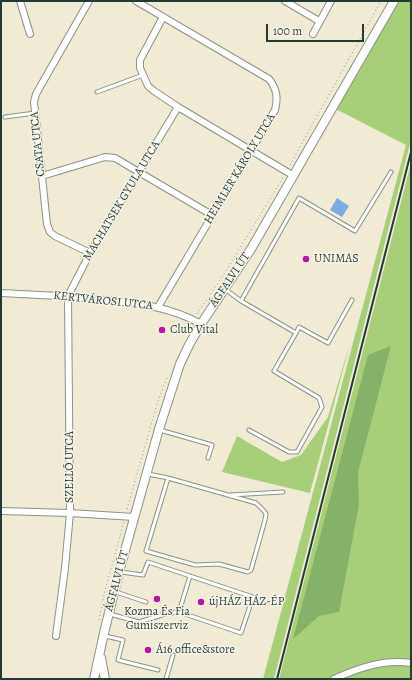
<!DOCTYPE html>
<html>
<head>
<meta charset="utf-8">
<style>
	body { margin:0 }
	#map { position:relative; width:412px; height:680px; overflow:hidden; background:#f1ead4; font-family:Alegreya,serif }
	canvas { display:block }
	.frame { position:absolute; inset:0; border:2px solid #1f3d34; pointer-events:none }
	.scale { position:absolute; left:266px; top:24px; width:98px; height:18px; box-sizing:border-box; border:2px solid #1f3d34; border-top:0; padding-left:5px; font-size:12px; line-height:14px; white-space:nowrap; color:#1f3d34; -webkit-text-stroke:3px #f7f3e8; paint-order:stroke }
</style>
</head>
<body>
<div id="map">
<canvas width="412" height="680"></canvas>
<div class="frame"></div>
<div class="scale">100 m</div>
</div>
<script>
const ctx = document.querySelector('canvas').getContext('2d');
ctx.lineJoin = 'round';
function paint(path, color) {
  ctx.fillStyle = color;
  ctx.fill(path, 'evenodd');
}
function stroke(path, color, width, dash) {
  ctx.strokeStyle = color;
  ctx.lineWidth = width;
  ctx.lineCap = dash ? 'butt' : 'round';
  ctx.setLineDash(dash || []);
  ctx.stroke(path);
}
function write(font, color, halo, rows, align = 'center') {
  ctx.font = font + ' Alegreya,serif';
  ctx.lineWidth = 3;
  ctx.setLineDash([]);
  ctx.textBaseline = 'middle';
  ctx.strokeStyle = halo;
  ctx.fillStyle = color;
  for (const [text, x, y, turn = 0] of rows) {
    ctx.save();
    ctx.translate(x, y);
    ctx.rotate((+turn || 0) * Math.PI / 180);
    ctx.textAlign = isNaN(turn) ? turn : align;
    if (halo) ctx.strokeText(text, 0, 0);
    ctx.fillText(text, 0, 0);
    ctx.restore();
  }
}
const green = new Path2D(`
	M390,1h21v139l-137,539h-11l143,-534 -76,-39z
	M411,163v516h-132z
	M351,340l-41,153 -88,-21 15,-36 45,26 19,-7 27,-38z`);
const forest = new Path2D(`
	M391,346l-33,126 1,32 -20,108 -20,4 -26,23 75,-284z`);
const water = new Path2D(`
	M337,198l12,8 -7,11 -12,-7z`);
const path = new Path2D(`
	M290,165l91,-164
	M197,314l27,-40 60,-98
	M187,332l3,-6
	M127,509l31,-108 10,-26
	M99,620l6,-30 19,-68`);
const service = new Path2D(`
	M97,92l46,-17
	M5,117l30,-4
	M225,289l16,12 55,32 3,-6 29,16 24,-43
	M241,301l58,-103 56,33 36,-59
	M160,430l52,15 -4,13
	M249,430l40,22h8l25,-45 -3,-9 -45,-27 22,-38
	M148,474l20,4 88,25 8,8 2,3 -1,6 -14,50 -3,2 -29,-8 -24,1 -49,-14 22,-73
	M230,495l53,-3
	M116,592l30,10
	M179,612l11,-36
	M110,614l29,8 26,-8 14,-2 62,21 12,-36 -105,-35 -5,13 -22,-3
	M105,636l18,4 -5,20 40,10
	M166,679l7,-24`);
const minor = new Path2D(`
	M20,1l10,33
	M89,1l-53,93 -2,8 13,122 3,8 5,4 35,17
	M136,1l133,78c8,10 9,19 6,31l-117,197
	M285,1l34,20
	M163,17l-23,43v8l8,18 6,5 24,16 116,69
	M313,34l18,-33
	M42,176l63,-19 10,1 97,57
	M1,293c35,2 69,3 103,7 34,3 67,7 97,24
	M1,511l69,2 64,4
	M56,636l9,-68 5,-55 -2,-217 22,-43 88,-146
	M334,679c24,-11 50,-20 77,-16`);
const tertiary = new Path2D(`
	M101,658l4,21
	M94,679l10,-46 15,-61 40,-143 21,-65 9,-19 12,-21 50,-75 143,-248`);
const rail = new Path2D(`
	M277,679l134,-527`);
const markers = [
	[306,259,4,"#b5179e"],
	[162,330,4,"#b5179e"],
	[157,599,4,"#b5179e"],
	[201,602,4,"#b5179e"],
	[148,650,4,"#b5179e"]
];
const streetNames = [
	["CSATA UTCA",38,144,-96],
	["HEIMLER KÁROLY UTCA",240,169,-59],
	["MACHATSEK GYULA UTCA",122,201,-59],
	["ÁGFALVI ÚT",230,280,-56],
	["KERTVÁROSI UTCA",103,301,6],
	["SZELLŐ UTCA",70,467,-90],
	["ÁGFALVI ÚT",117,581,-75]
];
const poiNames = [
	["UNIMAS",314,259],
	["Club Vital",170,330],
	["újHÁZ HÁZ-ÉP",209,602],
	["Kozma És Fia",157,612,"center"],
	["Gumiszerviz",157,626,"center"],
	["Á16 office&store",156,650]
];
paint(green, '#a7ce78');
paint(forest, '#85b168');
paint(water, '#7aace6');
stroke(service, '#889484', 5);
stroke(minor, '#889484', 8);
stroke(tertiary, '#889484', 10);
stroke(path, '#889484', 1, [1, 3]);
stroke(service, '#fff', 3);
stroke(minor, '#fff', 6);
stroke(tertiary, '#fff', 8);
stroke(rail, '#1f3d34', 2);
for (const [x, y, r, color] of markers) {
  const dot = new Path2D();
  dot.arc(x, y, r, 0, 2 * Math.PI);
  ctx.fillStyle = color;
  ctx.fill(dot);
  stroke(dot, '#f7f3e8', 1.5);
}
write('12px', '#1f3d34', '#f7f3e8', streetNames);
write('12px', '#1f3d34', '#f7f3e8', poiNames, 'left');
</script>
</body>
</html>
